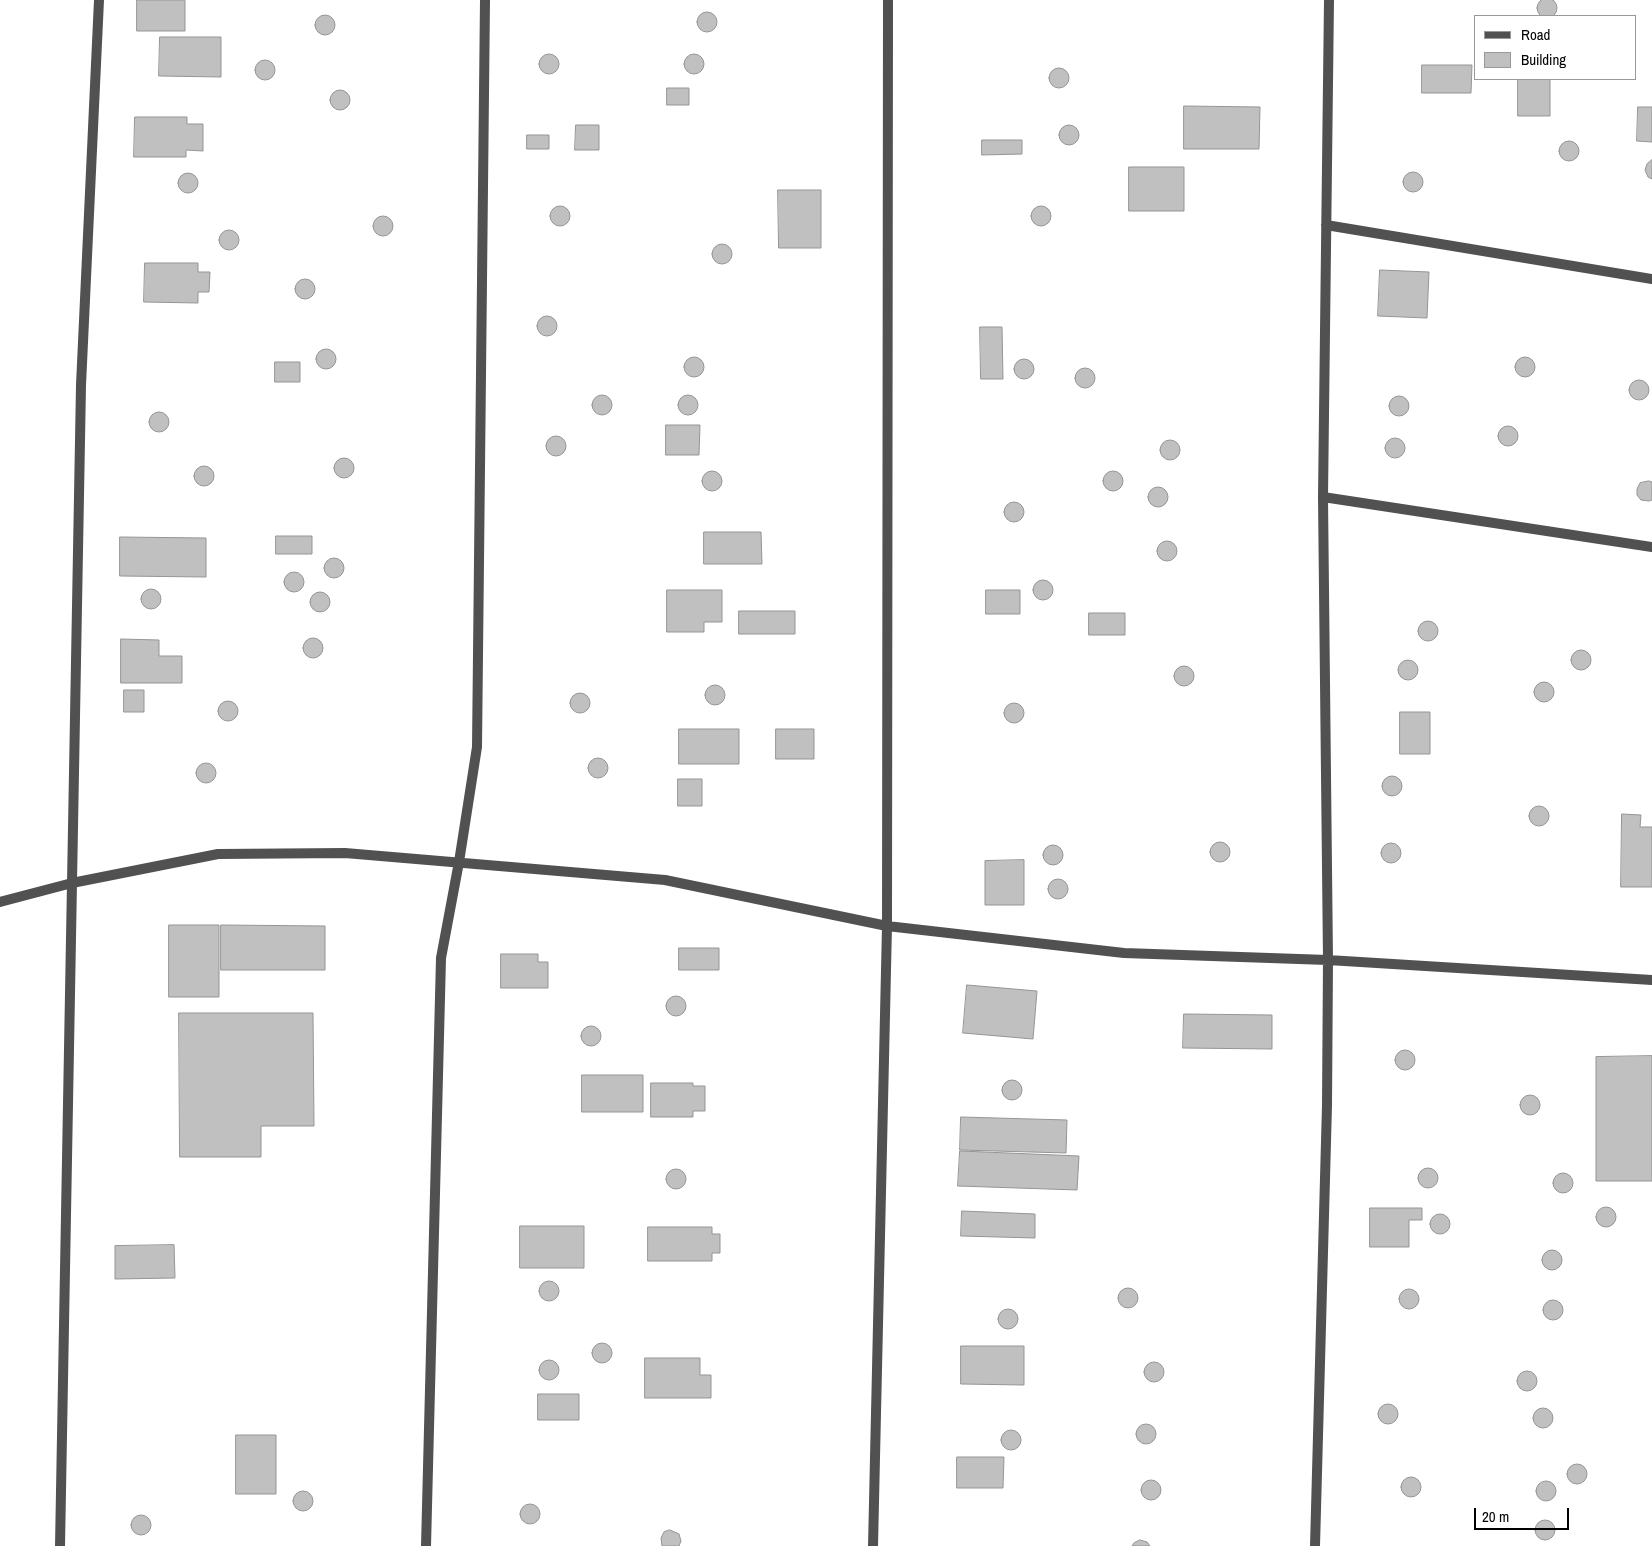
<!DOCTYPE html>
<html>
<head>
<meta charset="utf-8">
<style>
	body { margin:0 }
	#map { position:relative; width:1652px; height:1546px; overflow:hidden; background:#fff; font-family:"Archivo Narrow",sans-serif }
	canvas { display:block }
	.legend { position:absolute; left:1474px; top:15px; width:162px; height:65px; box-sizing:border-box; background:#fff; border:1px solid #999; margin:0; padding:6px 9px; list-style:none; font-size:15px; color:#000 }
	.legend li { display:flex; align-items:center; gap:10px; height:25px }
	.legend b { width:25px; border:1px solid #999 }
	.scale { position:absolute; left:1474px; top:1508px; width:95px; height:22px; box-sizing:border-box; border:2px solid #000; border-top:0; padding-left:6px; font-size:15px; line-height:18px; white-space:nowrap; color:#000; -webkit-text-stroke:4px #fff; paint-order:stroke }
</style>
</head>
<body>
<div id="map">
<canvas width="1652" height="1546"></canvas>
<ul class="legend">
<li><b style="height:6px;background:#515151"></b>Road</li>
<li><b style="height:14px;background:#c0c0c0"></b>Building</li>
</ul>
<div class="scale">20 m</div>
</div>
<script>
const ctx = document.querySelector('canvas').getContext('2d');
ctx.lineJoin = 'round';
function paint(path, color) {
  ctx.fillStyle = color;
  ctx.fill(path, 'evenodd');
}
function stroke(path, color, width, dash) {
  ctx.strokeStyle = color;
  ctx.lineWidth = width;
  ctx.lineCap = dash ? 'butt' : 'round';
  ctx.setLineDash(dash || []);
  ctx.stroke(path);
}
const building = new Path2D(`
	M1537 8a10 10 0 1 1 20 0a10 10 0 1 1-20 0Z
	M137,0h48v31h-48z
	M697 22a10 10 0 1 1 20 0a10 10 0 1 1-20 0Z
	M315 25a10 10 0 1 1 20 0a10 10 0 1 1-20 0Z
	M160,37h61v40l-62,-1z
	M684 64a10 10 0 1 1 20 0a10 10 0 1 1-20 0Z
	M539 64a10 10 0 1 1 20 0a10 10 0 1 1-20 0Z
	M255 70a10 10 0 1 1 20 0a10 10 0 1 1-20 0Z
	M1422,65h50l-1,28h-49z
	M1049 78a10 10 0 1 1 20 0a10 10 0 1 1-20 0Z
	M1518,79h32v37h-32z
	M667,88h22v17h-22z
	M330 100a10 10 0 1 1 20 0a10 10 0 1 1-20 0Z
	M1184,106l76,1 -1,42h-75z
	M1638,107h14v35l-15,-1z
	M135,117h52v7h16v27l-17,-1v7h-52z
	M1059 135a10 10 0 1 1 20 0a10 10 0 1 1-20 0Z
	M576,125h23v25h-24z
	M527,135h22v14h-22z
	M982,140h40v14l-40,1z
	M1559 151a10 10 0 1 1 20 0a10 10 0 1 1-20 0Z
	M1652,160v19l-4,-2 -3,-7 2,-6z
	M1129,167h55v44h-55z
	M1403 182a10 10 0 1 1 20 0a10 10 0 1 1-20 0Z
	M178 183a10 10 0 1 1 20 0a10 10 0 1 1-20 0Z
	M778,190h43v58h-42z
	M550 216a10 10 0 1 1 20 0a10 10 0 1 1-20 0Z
	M1031 216a10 10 0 1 1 20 0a10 10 0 1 1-20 0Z
	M373 226a10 10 0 1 1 20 0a10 10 0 1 1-20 0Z
	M219 240a10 10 0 1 1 20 0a10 10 0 1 1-20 0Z
	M712 254a10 10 0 1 1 20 0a10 10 0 1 1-20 0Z
	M145,263h53v9h12l-1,20h-11v11l-54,-1z
	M1380,270l49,2 -2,46 -49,-2z
	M295 289a10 10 0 1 1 20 0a10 10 0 1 1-20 0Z
	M537 326a10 10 0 1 1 20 0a10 10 0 1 1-20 0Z
	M980,327h22l1,52h-22z
	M316 359a10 10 0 1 1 20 0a10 10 0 1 1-20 0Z
	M684 367a10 10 0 1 1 20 0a10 10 0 1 1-20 0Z
	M1515 367a10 10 0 1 1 20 0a10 10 0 1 1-20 0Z
	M1014 369a10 10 0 1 1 20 0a10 10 0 1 1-20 0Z
	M275,362h25v20h-25z
	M1075 378a10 10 0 1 1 20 0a10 10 0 1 1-20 0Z
	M1629 390a10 10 0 1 1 20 0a10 10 0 1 1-20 0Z
	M592 405a10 10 0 1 1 20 0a10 10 0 1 1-20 0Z
	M678 405a10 10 0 1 1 20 0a10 10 0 1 1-20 0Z
	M1389 406a10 10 0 1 1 20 0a10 10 0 1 1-20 0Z
	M149 422a10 10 0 1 1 20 0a10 10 0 1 1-20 0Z
	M666,425h34l-1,30h-33z
	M1498 436a10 10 0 1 1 20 0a10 10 0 1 1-20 0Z
	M546 446a10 10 0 1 1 20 0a10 10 0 1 1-20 0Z
	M1385 448a10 10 0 1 1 20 0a10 10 0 1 1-20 0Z
	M1160 450a10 10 0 1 1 20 0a10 10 0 1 1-20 0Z
	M334 468a10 10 0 1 1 20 0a10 10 0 1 1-20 0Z
	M194 476a10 10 0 1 1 20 0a10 10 0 1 1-20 0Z
	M702 481a10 10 0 1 1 20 0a10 10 0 1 1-20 0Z
	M1103 481a10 10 0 1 1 20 0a10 10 0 1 1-20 0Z
	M1649,481l3,1v18l-3,1 -8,-1 -4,-5v-6l3,-6z
	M1148 497a10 10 0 1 1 20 0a10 10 0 1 1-20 0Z
	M1004 512a10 10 0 1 1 20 0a10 10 0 1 1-20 0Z
	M704,532h57l1,32h-58z
	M276,536h36v18h-36z
	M120,537l86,1v39l-86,-1z
	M1157 551a10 10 0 1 1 20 0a10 10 0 1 1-20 0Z
	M324 568a10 10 0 1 1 20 0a10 10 0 1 1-20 0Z
	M284 582a10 10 0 1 1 20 0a10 10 0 1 1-20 0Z
	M1033 590a10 10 0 1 1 20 0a10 10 0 1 1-20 0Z
	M141 599a10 10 0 1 1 20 0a10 10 0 1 1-20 0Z
	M667,590h55v32h-18v10h-37z
	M986,590h34v24h-34z
	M310 602a10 10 0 1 1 20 0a10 10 0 1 1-20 0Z
	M739,611h56v23h-56z
	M1089,613h36v22h-36z
	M1418 631a10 10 0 1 1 20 0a10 10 0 1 1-20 0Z
	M303 648a10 10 0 1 1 20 0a10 10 0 1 1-20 0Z
	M121,639l38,1v16h23v27h-61z
	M1571 660a10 10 0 1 1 20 0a10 10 0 1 1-20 0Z
	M1398 670a10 10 0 1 1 20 0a10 10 0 1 1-20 0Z
	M1174 676a10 10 0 1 1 20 0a10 10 0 1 1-20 0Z
	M1534 692a10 10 0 1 1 20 0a10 10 0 1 1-20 0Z
	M705 695a10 10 0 1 1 20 0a10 10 0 1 1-20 0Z
	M124,690h20v22h-20z
	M570 703a10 10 0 1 1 20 0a10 10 0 1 1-20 0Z
	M218 711a10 10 0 1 1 20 0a10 10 0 1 1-20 0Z
	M1004 713a10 10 0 1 1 20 0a10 10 0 1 1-20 0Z
	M1400,712h30v42h-30z
	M679,729h60v35h-60z
	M776,729h38v30h-38z
	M588 768a10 10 0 1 1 20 0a10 10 0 1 1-20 0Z
	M196 773a10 10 0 1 1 20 0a10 10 0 1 1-20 0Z
	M1382 786a10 10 0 1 1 20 0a10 10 0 1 1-20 0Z
	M678,779h24v27h-24z
	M1529 816a10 10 0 1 1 20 0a10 10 0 1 1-20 0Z
	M1622,814l19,1 -1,12h12v60h-31z
	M1210 852a10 10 0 1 1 20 0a10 10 0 1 1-20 0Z
	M1381 853a10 10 0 1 1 20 0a10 10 0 1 1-20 0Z
	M1043 855a10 10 0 1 1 20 0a10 10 0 1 1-20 0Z
	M1024,860v45h-39v-44z
	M1048 889a10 10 0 1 1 20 0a10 10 0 1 1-20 0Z
	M169,925h50v72h-50z
	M221,925l104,1v44h-104z
	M679,948h40v22h-40z
	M501,954h37v8h10v26h-47z
	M967,985l70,6 -4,48 -70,-6z
	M666 1006a10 10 0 1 1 20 0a10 10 0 1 1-20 0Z
	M179,1013h134l1,113h-53v31h-81z
	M1184,1014l88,1v34l-89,-1z
	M581 1036a10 10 0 1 1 20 0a10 10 0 1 1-20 0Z
	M1395 1060a10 10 0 1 1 20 0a10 10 0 1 1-20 0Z
	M1652,1056v125h-56v-124z
	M582,1075h61v37h-61z
	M1002 1090a10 10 0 1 1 20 0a10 10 0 1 1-20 0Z
	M651,1083h42v3h12v25h-12v6h-42z
	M1520 1105a10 10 0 1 1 20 0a10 10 0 1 1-20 0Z
	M961,1117l106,3 -1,33 -106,-3z
	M960,1151l119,5 -2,34 -119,-4z
	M1418 1178a10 10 0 1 1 20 0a10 10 0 1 1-20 0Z
	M666 1179a10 10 0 1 1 20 0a10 10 0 1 1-20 0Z
	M1553 1183a10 10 0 1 1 20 0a10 10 0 1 1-20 0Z
	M1596 1217a10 10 0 1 1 20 0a10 10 0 1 1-20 0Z
	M1370,1208h52v12h-13v27h-39z
	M962,1211l73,3v24l-74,-2z
	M1430 1224a10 10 0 1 1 20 0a10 10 0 1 1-20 0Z
	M520,1226h64v42h-64z
	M648,1227h64v7h8v19h-8v8h-64z
	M174,1245l1,33 -60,1v-33z
	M1542 1260a10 10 0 1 1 20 0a10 10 0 1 1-20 0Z
	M539 1291a10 10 0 1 1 20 0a10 10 0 1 1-20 0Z
	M1118 1298a10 10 0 1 1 20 0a10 10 0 1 1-20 0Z
	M1399 1299a10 10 0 1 1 20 0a10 10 0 1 1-20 0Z
	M1543 1310a10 10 0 1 1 20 0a10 10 0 1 1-20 0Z
	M998 1319a10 10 0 1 1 20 0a10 10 0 1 1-20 0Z
	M592 1353a10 10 0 1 1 20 0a10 10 0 1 1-20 0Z
	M961,1346h63v39l-63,-1z
	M645,1358h55v17h11v23h-66z
	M539 1370a10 10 0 1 1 20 0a10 10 0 1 1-20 0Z
	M1144 1372a10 10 0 1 1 20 0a10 10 0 1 1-20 0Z
	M1517 1381a10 10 0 1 1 20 0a10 10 0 1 1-20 0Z
	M538,1394h41v26h-41z
	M1378 1414a10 10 0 1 1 20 0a10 10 0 1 1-20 0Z
	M1533 1418a10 10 0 1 1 20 0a10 10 0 1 1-20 0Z
	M1136 1434a10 10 0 1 1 20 0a10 10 0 1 1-20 0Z
	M1001 1440a10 10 0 1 1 20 0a10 10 0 1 1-20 0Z
	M236,1435h40v59h-40z
	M957,1457h47l-1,31h-46z
	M1567 1474a10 10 0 1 1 20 0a10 10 0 1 1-20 0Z
	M1401 1487a10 10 0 1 1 20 0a10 10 0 1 1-20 0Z
	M1141 1490a10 10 0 1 1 20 0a10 10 0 1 1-20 0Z
	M1536 1491a10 10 0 1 1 20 0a10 10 0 1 1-20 0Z
	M293 1501a10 10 0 1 1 20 0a10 10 0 1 1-20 0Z
	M520 1514a10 10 0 1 1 20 0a10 10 0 1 1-20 0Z
	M131 1525a10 10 0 1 1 20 0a10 10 0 1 1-20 0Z
	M1535 1530a10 10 0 1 1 20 0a10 10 0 1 1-20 0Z
	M670,1530l9,4 2,7 -2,5h-17l-1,-8 3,-6z
	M1140,1540l7,2 3,4h-18l2,-3z`);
const street = new Path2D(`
	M1326,225l326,54
	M1323,497l329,50
	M0,902l72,-19 146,-29 127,-1 320,27 222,46 237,27 204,7 324,20
	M60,1546l21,-1161 18,-385
	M426,1546l15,-588 18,-96 18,-115 8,-747
	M873,1546l14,-620 1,-926
	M1315,1546l12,-441 1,-145 -5,-463 6,-497`);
paint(building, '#c0c0c0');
stroke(building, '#959595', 1);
stroke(street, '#515151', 10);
</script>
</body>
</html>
